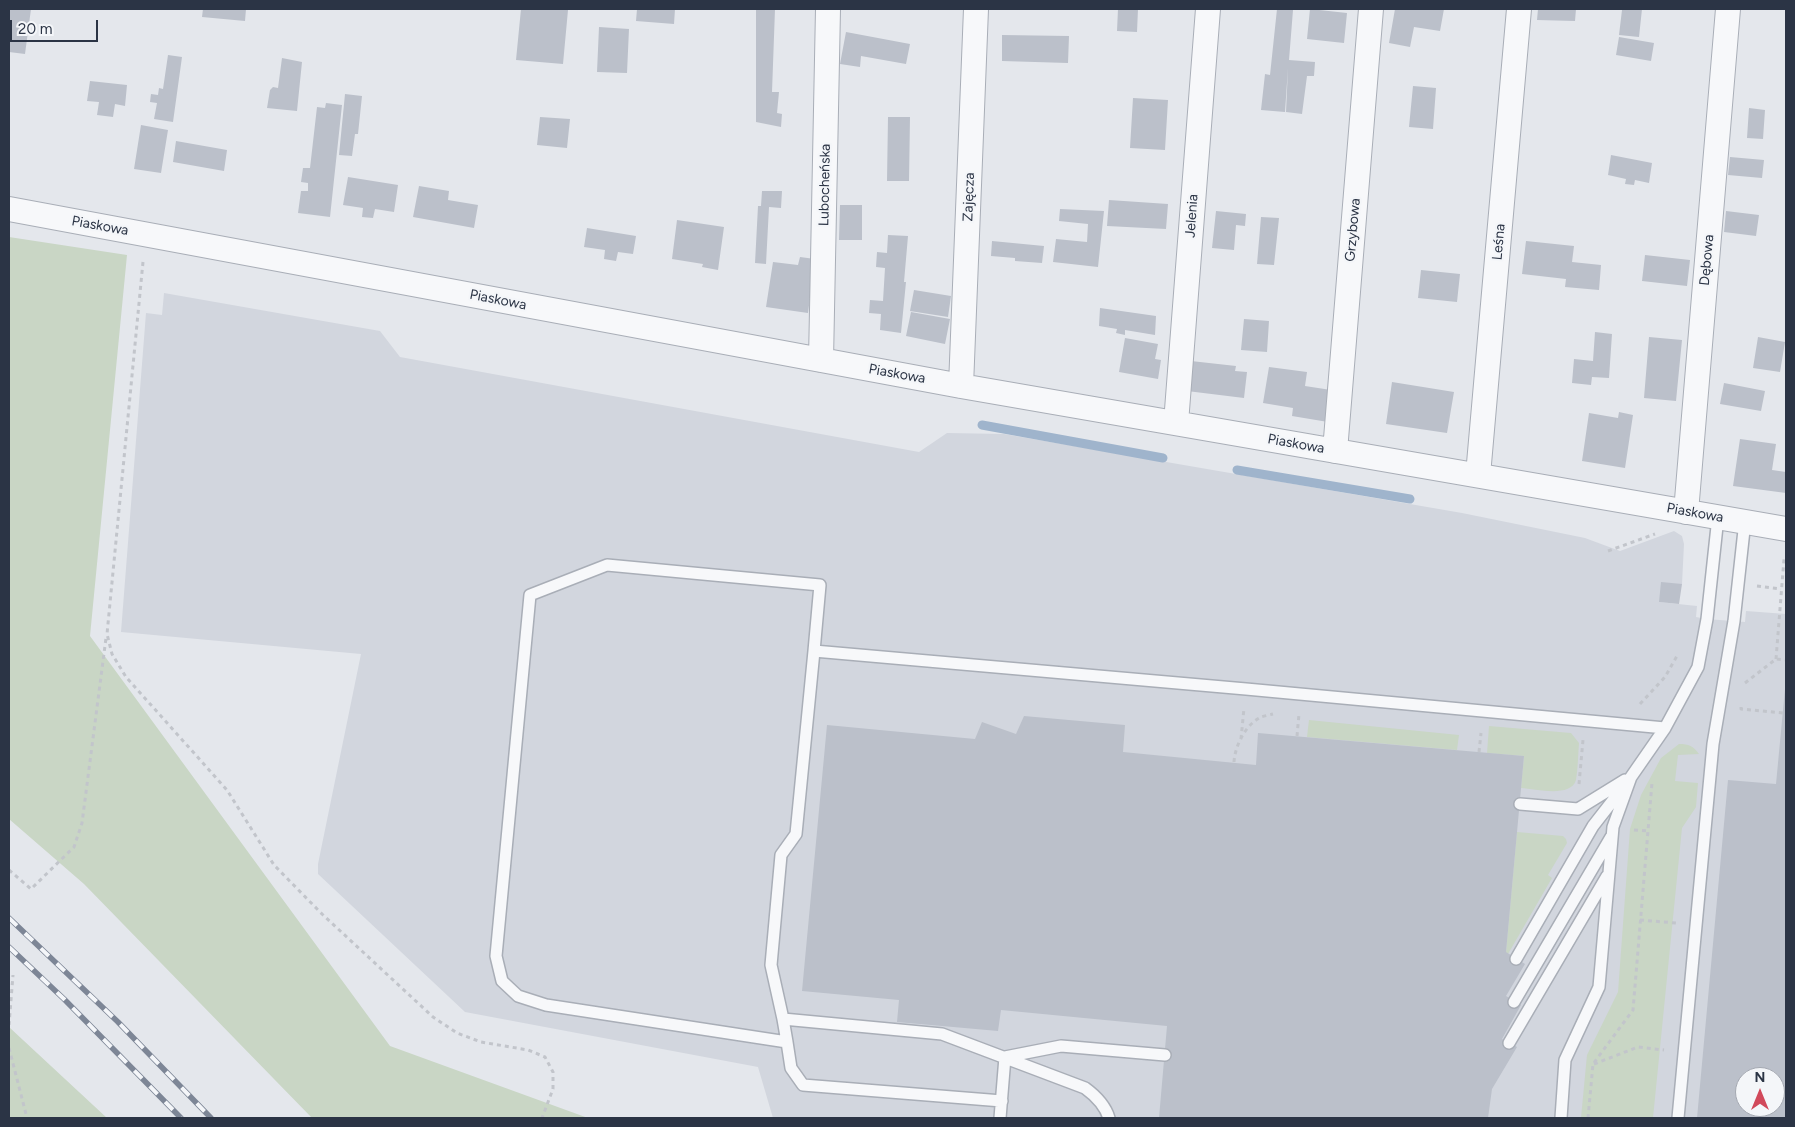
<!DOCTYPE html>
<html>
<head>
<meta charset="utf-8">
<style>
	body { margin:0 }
	#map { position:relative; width:1795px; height:1127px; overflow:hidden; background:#e4e7ec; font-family:Figtree,sans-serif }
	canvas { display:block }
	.frame { position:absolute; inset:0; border:10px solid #2b3445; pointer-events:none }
	.north { position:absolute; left:1735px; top:1067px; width:50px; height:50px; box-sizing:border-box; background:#f4f6f9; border:1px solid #a4a8b1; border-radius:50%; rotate:0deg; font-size:14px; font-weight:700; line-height:20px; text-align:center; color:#2b3445 }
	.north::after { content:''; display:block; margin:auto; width:18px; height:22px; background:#d1495b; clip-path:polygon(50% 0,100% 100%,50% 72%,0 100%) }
	.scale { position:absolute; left:10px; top:20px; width:88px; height:22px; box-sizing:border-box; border:2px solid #2b3445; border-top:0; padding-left:6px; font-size:15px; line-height:18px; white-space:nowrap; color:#2b3445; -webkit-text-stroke:4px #f4f6f9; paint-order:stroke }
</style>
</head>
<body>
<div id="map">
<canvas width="1795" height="1127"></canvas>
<div class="frame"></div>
<div class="north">N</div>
<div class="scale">20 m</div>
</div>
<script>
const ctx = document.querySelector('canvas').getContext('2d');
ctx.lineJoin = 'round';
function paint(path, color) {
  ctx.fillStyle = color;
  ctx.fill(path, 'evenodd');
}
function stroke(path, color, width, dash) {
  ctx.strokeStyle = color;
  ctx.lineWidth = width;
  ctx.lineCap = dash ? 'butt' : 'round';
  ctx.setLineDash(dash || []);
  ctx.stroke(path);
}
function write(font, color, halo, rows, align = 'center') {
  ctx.font = font + ' Figtree,sans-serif';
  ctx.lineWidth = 4.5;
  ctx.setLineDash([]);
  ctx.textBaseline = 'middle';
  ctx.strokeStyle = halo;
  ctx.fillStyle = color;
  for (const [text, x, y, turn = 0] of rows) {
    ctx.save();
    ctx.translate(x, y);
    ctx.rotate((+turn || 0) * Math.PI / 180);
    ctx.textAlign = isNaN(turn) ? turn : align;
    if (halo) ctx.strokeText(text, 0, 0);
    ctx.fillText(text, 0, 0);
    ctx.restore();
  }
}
const built = new Path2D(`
	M164,293l216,38 20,26 519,95 28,-19 57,1 458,79 123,25 35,13 54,-20 8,5 2,8 -2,40 -23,18 38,4 -1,11 11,2 38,3 1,-11 40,3v504h-1013l-15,-51 -293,-55 -147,-138v-10l43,-210 -240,-22 25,-319 16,2zM1745,1077h30v30h-30z`);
const green = new Path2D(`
	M9,237l118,18 -37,381 300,410 198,72h-276l-228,-234 -75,-65z
	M1309,720l150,15 -2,15 -150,-13z
	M1489,726l82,7 8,10c-1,12 -1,25 -3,37 -5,18 -40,9 -55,8l3,-32 -37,-3z
	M1679,744c10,0 14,2 20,10l-21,1 -3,26 23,2 -2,24 -14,21 -29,290h-72l6,-63 31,-63 12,-163 11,-34 20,-37z
	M1517,832l46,4 3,3 1,4 -19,32 4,3 -44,76 -2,-2z
	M9,1027l98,91h-98z`);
const stream = new Path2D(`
	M982,425l181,33
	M1237,470l173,29`);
const building = new Path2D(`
	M9,9h22l-6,45 -16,-2z
	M203,9h43l-1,12 -43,-4z
	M521,9l47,1 -5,54 -47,-4z
	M637,9h38l-1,15 -38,-3z
	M756,9h19l-3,83h7l-2,21 5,1 -1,13 -25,-5z
	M1118,9h20l-1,23 -20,-1z
	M1277,9l16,1 -4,50 26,2 -1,14h-7l-5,38 -16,-2 2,-44 -3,44 -24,-2 4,-36 5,1z
	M1310,9l37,4 -3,30 -37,-4z
	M1395,9h49l-4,22 -26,-4 -4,20 -21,-4z
	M1538,9h38l-1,12 -38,-1z
	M1624,9h18l-3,28 -20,-2 3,-25z
	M599,27l30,2 -2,44 -30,-1z
	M846,32l64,12 -4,20 -45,-8 -1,11 -20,-3z
	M1002,35l67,1 -1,27 -66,-2z
	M1619,37l35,6 -3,18 -35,-6z
	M168,55l14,2 -9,65 -19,-3 3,-16 -7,-1 1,-8 7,1 1,-7 4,1z
	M282,58l20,4 -5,49 -30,-3 3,-18 3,-3 5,1z
	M90,81l37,4 -2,21 -10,-2 -2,13 -16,-2 2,-13 -12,-1z
	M1413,86l23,2 -3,41 -24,-2z
	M345,94l17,2 -4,38h-3l-3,22 -13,-1z
	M1133,98l35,2 -3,50 -35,-2z
	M326,103l16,2 -12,112 -32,-4 3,-22h7v-8l-7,-1 2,-14h7l7,-61 8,1z
	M1749,108l16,2 -2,29 -16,-1z
	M540,117l30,2 -3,29 -30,-3z
	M888,117h22l-1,64h-22z
	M141,125l27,5 -7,43 -27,-4z
	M176,141l51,9 -3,21 -51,-9z
	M1611,155l41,8 -3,20 -14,-3 -1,5 -9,-1 1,-5 -18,-4z
	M1730,157l34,3 -2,18 -34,-3z
	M348,177l50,8 -4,27 -19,-3 -2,9 -11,-1 1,-9 -20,-3z
	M419,186l30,5 -1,9 30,5 -4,23 -61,-11z
	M762,191h20l-1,17 -12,-1 -3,57 -11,-1 3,-57h3z
	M1109,200l59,4 -2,25 -59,-3z
	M840,205h22v35h-23z
	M1060,209l44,2 -6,56 -45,-5 3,-23 31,3 1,-18 -29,-3z
	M1216,211l30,3 -1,12 -9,-1 -2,25 -22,-2z
	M1726,211l33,4 -3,21 -32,-4z
	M1261,217l18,1 -5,47 -17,-1z
	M677,220l47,7 -6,43 -16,-3 1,-3 -31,-5z
	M587,228l49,8 -3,18 -15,-2 -2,9 -12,-2 1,-9 -21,-3z
	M888,235l20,1 -4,46h2l-5,51 -21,-3 1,-16 -12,-1 1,-13 13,1 2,-33 -9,-1 1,-15 10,1z
	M992,241l52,5 -2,17 -27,-2v-3l-24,-2z
	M1526,241l48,5 -2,16 29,3 -2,25 -34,-3 1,-8 -44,-5z
	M1645,255l45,5 -3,26 -45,-5z
	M800,257l15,2 -7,54 -42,-6 7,-45 25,3z
	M1421,270l39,4 -3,28 -39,-4z
	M914,290l37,6 -3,21 -38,-6z
	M1100,308l56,8 -1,19 -30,-5v5l-9,-2 1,-4 -18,-3z
	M911,312l39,7 -5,25 -39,-8z
	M1244,319l25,2 -2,31 -26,-2z
	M1595,332l17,2 -3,44 -17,-1 -1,8 -19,-2 2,-24 19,2z
	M1649,337l33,3 -6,61 -32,-3z
	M1758,337l27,5 -5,30 -27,-4z
	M1125,338l33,6 -3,15 6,1 -3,19 -39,-7z
	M1191,361l45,5 -1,5 12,1 -3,26 -57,-7z
	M1269,367l38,5 -2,14 26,4 -3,32 -36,-6 1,-8 -30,-5z
	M1392,382l62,10 -7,41 -61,-9z
	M1724,383l41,8 -4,20 -41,-7z
	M1619,412l14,3 -8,53 -43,-7 7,-48 29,5z
	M1740,439l36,5 -4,26 14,2v21l-53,-7z
	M1661,582l21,2 -3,20 -20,-2z
	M1785,689h1v429h-89l31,-338 48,4zM1745,1077h30v30h-30z
	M1024,716l101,9 -2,27 133,13 2,-32 266,23 -18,196 19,12 -19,32 15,9 -19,34 15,8 -25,42 -4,29h-329l8,-92 -166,-16 -3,21 -101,-9 2,-22 -97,-9 25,-266 148,14 7,-17 34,12z`);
const path = new Path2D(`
	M143,262l-36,372 5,20 14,23 101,113 47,75 48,49 111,103 24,16 24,9 47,8 17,7 8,15v17l-11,29
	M1608,551l47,-17
	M1757,586l24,3
	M1776,659l8,-100 2,1
	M1745,683l31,-24 10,1
	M1640,704l25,-27 12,-21
	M1741,707v2l42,4
	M1297,736l2,-22
	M1241,739l3,-31
	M1479,752l2,-19
	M1234,762c1,-16 11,-37 27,-45 3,-1 8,-2 12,-3
	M1579,784l4,-44
	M1634,830l14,1
	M9,870l22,19 43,-42 8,-24 24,-185
	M1640,920l36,3
	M9,1025l4,-50
	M9,1048l18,70
	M1594,1064l44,-17 26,3
	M1588,1118l5,-54 40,-54 19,-227`);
const service = new Path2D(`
	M814,651l6,-66 -213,-20 -77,30 -34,361 6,25 16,15 28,9 241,37 4,26 12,17 199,16
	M1520,804l58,5 47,-29
	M1516,959l77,-133 32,-41
	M1514,1002l97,-165
	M783,1019l4,23
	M1509,1043l98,-167
	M1000,1118l5,-61 56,-11 104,9
	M1109,1118c-4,-13 -13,-22 -24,-30l-143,-54 -159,-15 -12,-54 10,-110 15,-21 18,-183 432,38 419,39
	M1561,1118l4,-58 34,-73 14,-160 18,-50 34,-49 33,-61 9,-48 11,-102
	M1678,1118l35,-374 21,-123 11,-100`);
const minor = new Path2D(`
	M9,209l952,177 825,143
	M821,360l7,-351
	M961,386l15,-377
	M1176,423l32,-414
	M1335,451l36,-442
	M1478,475l41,-466
	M1686,512l42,-503`);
const rail = new Path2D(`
	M9,918l109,104 93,96
	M9,947l55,52 117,119`);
const streetNames = [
	["Lubocheńska",825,185,-89],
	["Zajęcza",969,197,-88],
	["Jelenia",1192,216,-86],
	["Piaskowa",100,226,10],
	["Grzybowa",1353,230,-85],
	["Leśna",1499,242,-85],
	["Dębowa",1707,260,-85],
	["Piaskowa",498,300,11],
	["Piaskowa",897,374,10],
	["Piaskowa",1296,444,10],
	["Piaskowa",1695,513,10]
];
paint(built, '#d2d6de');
paint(green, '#c9d6c5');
stroke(stream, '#9fb4cc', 9);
paint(building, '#bbc0ca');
stroke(service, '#a9aeb7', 14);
stroke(minor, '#a9aeb7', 26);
stroke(path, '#c2c5cb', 3, [4, 4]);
stroke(service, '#f7f8fa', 11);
stroke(minor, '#f7f8fa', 24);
stroke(rail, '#7d8696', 5.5);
stroke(rail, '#f4f6f9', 4, [11]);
write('14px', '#2b3445', '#f4f6f9', streetNames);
</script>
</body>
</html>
